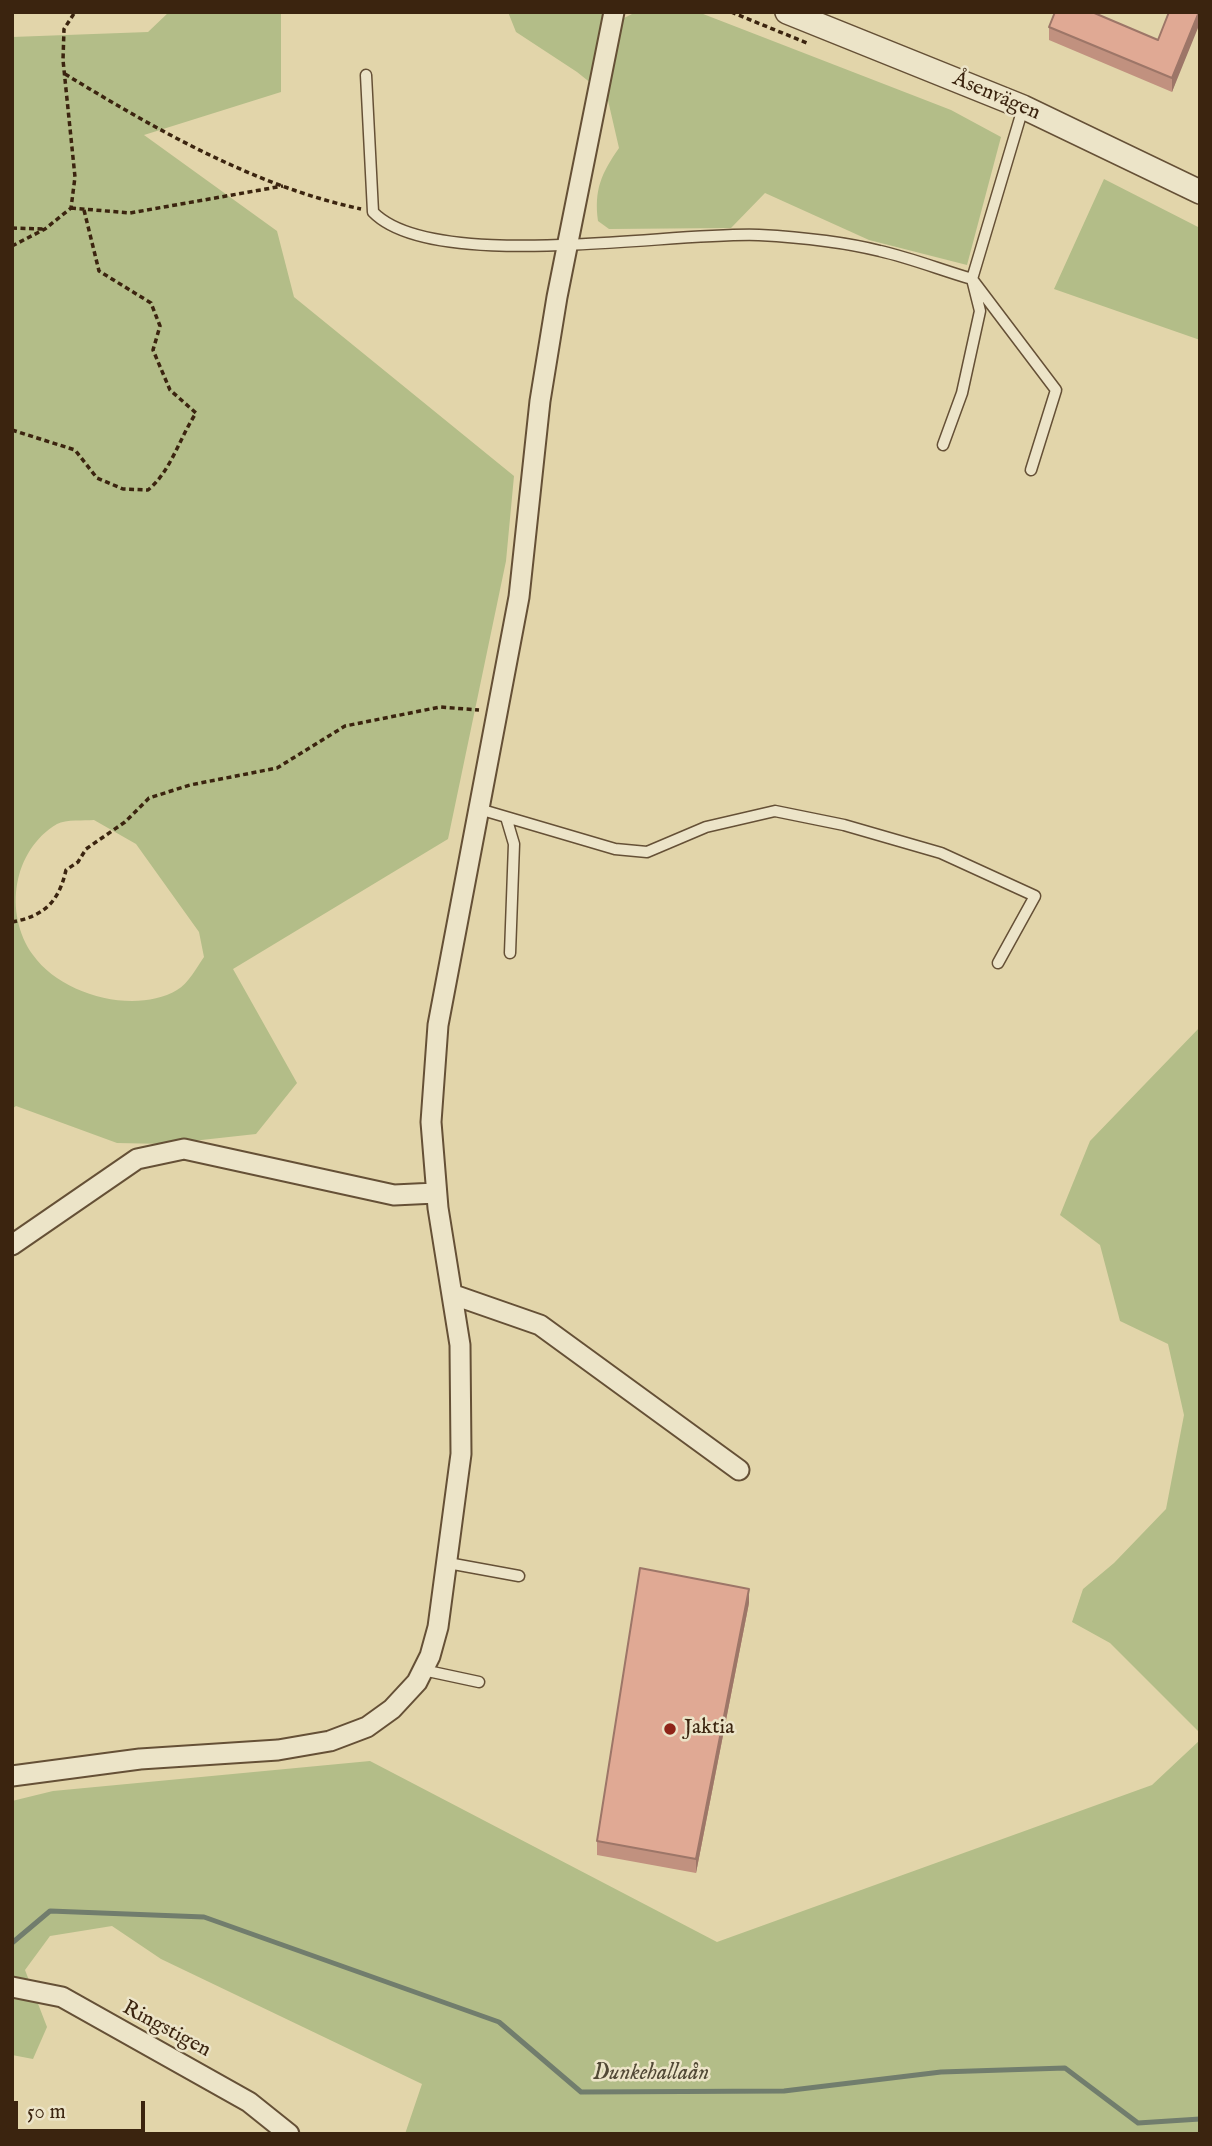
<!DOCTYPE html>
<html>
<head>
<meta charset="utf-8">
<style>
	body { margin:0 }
	#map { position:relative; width:1212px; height:2146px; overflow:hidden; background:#e2d5aa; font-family:"IM FELL English",serif }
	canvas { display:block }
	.frame { position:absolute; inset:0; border:14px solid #3b240f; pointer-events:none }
	.scale { position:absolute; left:14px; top:2101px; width:131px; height:32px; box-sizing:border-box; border:4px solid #3b240f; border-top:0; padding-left:9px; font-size:21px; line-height:24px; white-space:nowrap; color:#3b240f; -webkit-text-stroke:5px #ece4c8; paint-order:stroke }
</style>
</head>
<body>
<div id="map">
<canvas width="1212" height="2146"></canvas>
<div class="frame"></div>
<div class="scale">50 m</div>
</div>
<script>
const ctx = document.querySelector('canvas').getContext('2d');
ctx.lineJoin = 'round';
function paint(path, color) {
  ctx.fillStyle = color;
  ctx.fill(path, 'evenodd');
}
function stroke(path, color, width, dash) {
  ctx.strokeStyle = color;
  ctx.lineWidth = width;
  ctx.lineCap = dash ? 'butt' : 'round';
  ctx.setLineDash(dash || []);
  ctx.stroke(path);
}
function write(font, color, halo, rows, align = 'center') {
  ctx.font = font + ' "IM FELL English",serif';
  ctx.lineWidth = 5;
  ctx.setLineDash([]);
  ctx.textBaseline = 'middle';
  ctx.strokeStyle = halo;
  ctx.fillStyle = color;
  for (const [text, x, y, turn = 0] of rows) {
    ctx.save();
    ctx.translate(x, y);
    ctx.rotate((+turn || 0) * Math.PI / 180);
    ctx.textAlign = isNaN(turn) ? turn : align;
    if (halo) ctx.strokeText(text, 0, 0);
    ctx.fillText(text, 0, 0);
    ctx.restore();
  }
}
const green = new Path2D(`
	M169,12h112v80l-137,43 133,96 17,66 220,179 -8,85 -58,278 -215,130 64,114 -41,51 -91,10 -48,-1 -101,-37 -4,3v-1072l136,-5zM94,820l42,24 63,88 5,25c-7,10 -16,27 -27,33 -42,25 -116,5 -144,-35 -30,-42 -20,-105 24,-131 9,-5 27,-3 37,-4z
	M508,12h100l10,9 18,-9h62l253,98 50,27 -34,128 -98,-25 -104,-47 -34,35 -122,1 -11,-8c-4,-31 3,-47 21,-73l-12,-52 -30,-24 -61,-40z
	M1104,179l96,49v112l-146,-51z
	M1200,1027v706l-90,-90 -38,-21 11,-33 31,-26 52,-54 18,-94 -16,-71 -48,-23 -20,-76 -40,-30 30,-74z
	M1200,1740v394h-795l17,-50 -261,-125 -49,-33 -62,10 -25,34 22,57 -14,32 -21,-4v-254l41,-10 317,-30 347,181 435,-157z`);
const stream = new Path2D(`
	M12,1943l38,-32 154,6 295,105 82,70 203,-1 157,-19 124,-4 73,55 62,-4`);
const path = new Path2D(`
	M731,12l76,31
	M65,74c92,56 189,112 296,135
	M71,208l59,5 153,-27
	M12,228l31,1
	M12,246l33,-17 26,-21 4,-31 -12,-117 1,-31 11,-17
	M12,430l63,20 22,28 26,11 25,1c23,-19 31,-51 48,-77l-26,-23 -17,-40 7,-24 -9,-23 -52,-32 -15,-61
	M12,922c33,-6 47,-21 54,-52l12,-8 8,-13 39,-27 24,-24 41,-13 87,-17 68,-42 95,-19 39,3`);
const service = new Path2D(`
	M366,75l7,137c60,62 300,19 386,23 37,2 85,7 121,16 31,7 61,19 92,28l8,32 -18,82 -19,52
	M1023,108l-51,171 84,111 -25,80
	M479,809l136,40 32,3 59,-25 69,-16 69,14 97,28 94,43 -37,67
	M506,817l8,27 -4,109
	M448,1563l71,13
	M423,1670l56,12`);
const minor = new Path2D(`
	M12,1245l125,-86 47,-10 210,46 42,-2
	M454,1295l86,30 199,145
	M12,1776l128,-17 138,-9 52,-9 37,-14 25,-18 25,-27 13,-26 8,-29 23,-173 -1,-109 -22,-137 -7,-86 7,-97 81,-428 21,-196 17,-104 57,-285
	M12,1987l50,10 187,105 40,32`);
const tertiary = new Path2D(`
	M787,12l236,95 177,85`);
const wall = new Path2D(`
	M1200,12l-28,80 -123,-52v-13l109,13z
	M749,1603l-53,270 -99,-18v-14z`);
const shadedWall = new Path2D(`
	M1199,12h1v11l-28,69v-14z
	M749,1589v14l-53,270v-14z`);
const building = new Path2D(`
	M1055,12h37l66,28 11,-28h30l-27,66 -123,-51z
	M640,1568l109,21 -53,270 -99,-18z`);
const markers = [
	[670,1729,7,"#8f2418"]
];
const streetNames = [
	["Åsenvägen",996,97,23],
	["Ringstigen",166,2030,28]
];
const poiNames = [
	["Jaktia",684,1729]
];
const waterNames = [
	["Dunkehallaån",651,2074]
];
paint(green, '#b3bd88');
stroke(stream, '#717d6d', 5);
stroke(service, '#655036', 13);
stroke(minor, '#655036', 23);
stroke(tertiary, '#655036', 26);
stroke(path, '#3b240f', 3.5, [5, 3.5]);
stroke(service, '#ece4c8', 10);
stroke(minor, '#ece4c8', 19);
stroke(tertiary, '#ece4c8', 23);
paint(wall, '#c1917f');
paint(shadedWall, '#9d7668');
paint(building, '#e0a994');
stroke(building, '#9d7668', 2);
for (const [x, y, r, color] of markers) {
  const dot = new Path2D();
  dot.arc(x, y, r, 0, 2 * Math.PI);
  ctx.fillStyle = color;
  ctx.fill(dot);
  stroke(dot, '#ece4c8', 2.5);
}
write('21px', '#3b240f', '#ece4c8', streetNames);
write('21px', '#3b240f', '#ece4c8', poiNames, 'left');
write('italic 23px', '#524936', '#ece4c8', waterNames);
</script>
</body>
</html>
